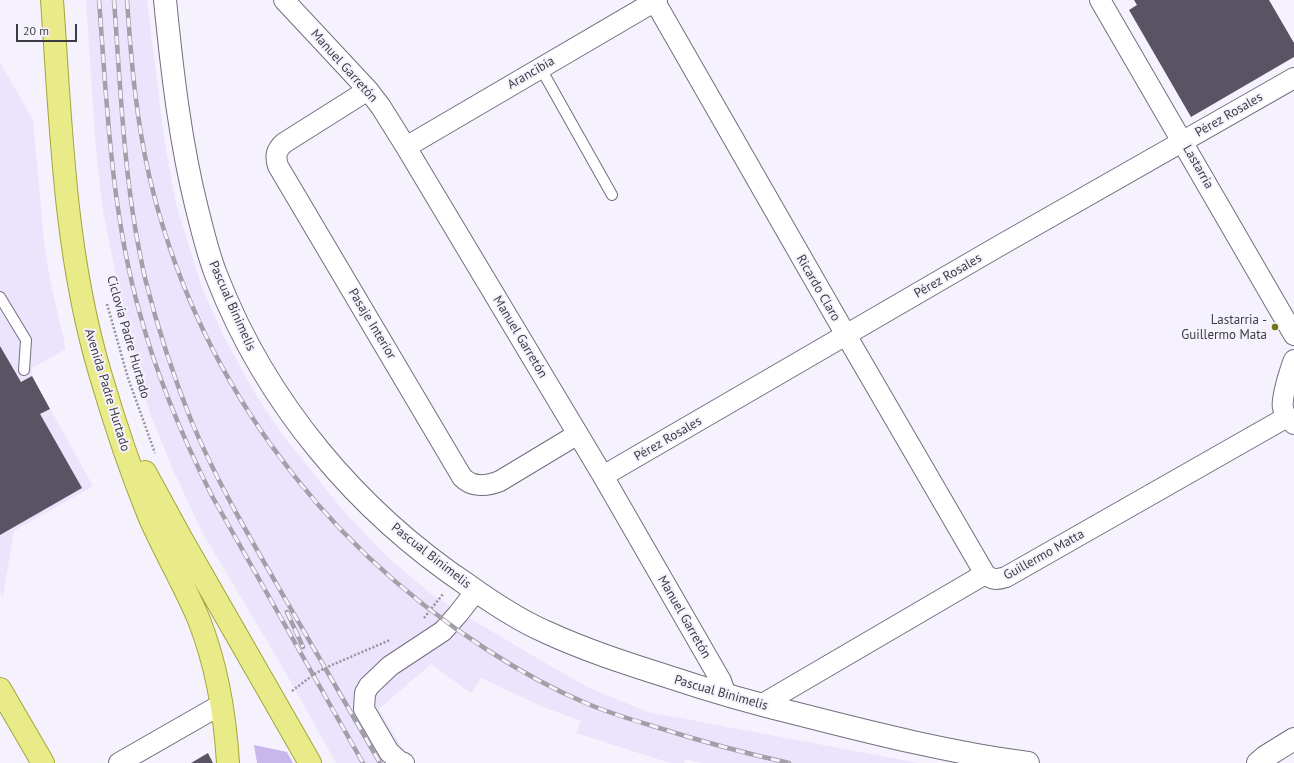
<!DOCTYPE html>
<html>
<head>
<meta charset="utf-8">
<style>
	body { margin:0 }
	#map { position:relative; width:1294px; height:763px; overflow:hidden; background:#f5f2fd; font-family:"PT Sans",sans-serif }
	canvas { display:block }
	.scale { position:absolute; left:16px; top:24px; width:61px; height:18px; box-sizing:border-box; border:2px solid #3e3c43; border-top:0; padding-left:5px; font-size:12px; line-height:14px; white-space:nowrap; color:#3e3c43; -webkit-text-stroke:3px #f5f2fd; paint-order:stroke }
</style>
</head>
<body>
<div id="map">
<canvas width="1294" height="763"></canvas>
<div class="scale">20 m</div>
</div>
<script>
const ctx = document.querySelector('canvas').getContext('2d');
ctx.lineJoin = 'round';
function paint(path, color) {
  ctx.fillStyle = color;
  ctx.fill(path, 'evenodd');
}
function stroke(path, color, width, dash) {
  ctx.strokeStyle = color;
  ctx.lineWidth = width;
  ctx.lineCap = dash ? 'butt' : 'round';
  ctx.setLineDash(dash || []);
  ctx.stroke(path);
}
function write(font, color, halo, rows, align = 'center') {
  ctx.font = font + ' "PT Sans",sans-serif';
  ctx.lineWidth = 4;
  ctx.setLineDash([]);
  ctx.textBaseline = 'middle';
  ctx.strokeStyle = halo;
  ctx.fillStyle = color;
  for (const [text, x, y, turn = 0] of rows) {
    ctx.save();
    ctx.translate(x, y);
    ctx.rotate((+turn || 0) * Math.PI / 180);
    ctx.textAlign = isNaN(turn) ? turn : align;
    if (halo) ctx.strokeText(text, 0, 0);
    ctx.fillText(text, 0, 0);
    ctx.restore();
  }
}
const built = new Path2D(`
	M86,0h61l16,130 12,70 27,88 23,51 31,56 26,39 63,79 47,48 38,32 36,23 69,41 54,31 59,24 271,51h-217l-16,-4 -2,4h-14l-94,-30 5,-12 -38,-14 -62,-29 -10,15 -40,-29 -52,45 32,54h-75l-53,-95 -81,-136 -28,-60 -24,-58 -20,-67 -27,-135 -7,-61z
	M0,62l33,58 11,120 6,40 16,69 -34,19v8l61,110 -79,45 -11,66 -3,-5z`);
const green = new Path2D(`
	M254,745l33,7 6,11h-36z`);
const building = new Path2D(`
	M1134,0h135l25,43v14l-103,60 -62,-107 8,-5z
	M0,346l21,36 11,-6 18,33 -10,5 42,74 -82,47z
	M208,753l5,10h-22z`);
const path = new Path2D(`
	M107,304l21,74 27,75
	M424,618l19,-24
	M292,691l21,-16 12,-7 65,-28`);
const service = new Path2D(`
	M540,67l72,128
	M0,297l26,43 -2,30`);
const minor = new Path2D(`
	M284,0l84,90 13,17 25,40 197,329 110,191 8,14 5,14
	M654,0l192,335 139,239c7,6 12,6 21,3l281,-160
	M1100,0l194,335
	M368,90l-84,53c-8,7 -9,13 -6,23l184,311c10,11 26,9 38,4l78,-47
	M406,147l251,-147
	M1294,360c-3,7 -5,15 -7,21 -4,18 -10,30 7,43
	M603,476l396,-230 295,-168
	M761,705l224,-131
	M119,763l103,-59
	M404,763l-5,-2 -10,-9 -25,-43 1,-16 4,-7 21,-20 53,-35 15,-17 18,-23`);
const tertiary = new Path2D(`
	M165,0c7,70 15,141 32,209 6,23 11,46 20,68 49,126 140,234 252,309 24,17 49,34 77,46 39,18 79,31 120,44 45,15 90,28 136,39 74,19 151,38 226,48
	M1258,763l7,-6 29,-18`);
const primary = new Path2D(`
	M52,0c9,125 12,252 48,373 14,48 30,96 49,143 15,35 35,68 50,104 18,46 26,94 29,143
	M145,472l36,66 129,225
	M0,689l43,74`);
const rail = new Path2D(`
	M99,0c8,105 12,212 41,314 17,63 43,124 72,182l151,267
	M114,0c7,94 10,190 32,282 12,47 27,93 45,138 26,63 62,123 96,182 31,54 62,107 93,161
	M127,0c4,59 9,118 22,175 46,197 167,365 337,474 32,21 66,40 102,55 21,9 45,16 68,23 44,14 88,26 133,36
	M287,612l16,35`);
const markers = [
	[1275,327,4,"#74751b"]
];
const streetNames = [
	["Manuel Garretón",344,66,48],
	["Arancibia",531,73,-30],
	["Pérez Rosales",1229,115,-30],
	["Lastarria",1198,167,60],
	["Pérez Rosales",948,276,-30],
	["Ricardo Claro",818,288,60],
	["Pascual Binimelis",232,306,66],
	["Pasaje Interior",372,324,59],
	["Ciclovía Padre Hurtado",128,337,74],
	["Manuel Garretón",520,337,59],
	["Avenida Padre Hurtado",107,390,73],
	["Pérez Rosales",668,439,-30],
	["Guillermo Matta",1044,555,-29],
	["Pascual Binimelis",431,556,38],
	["Manuel Garretón",684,617,60],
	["Pascual Binimelis",721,693,16]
];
const poiNames = [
	["Lastarria -",1267,320],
	["Guillermo Mata",1267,335]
];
paint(built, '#ece4fd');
paint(green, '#c7b7eb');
paint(building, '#595463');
stroke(service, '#736e7e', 12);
stroke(minor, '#736e7e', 22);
stroke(tertiary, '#736e7e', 24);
stroke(primary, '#a4a53d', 24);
stroke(path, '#95939c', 2.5, [2, 2]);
stroke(service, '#fff', 10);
stroke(minor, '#fff', 20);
stroke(tertiary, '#fff', 22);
stroke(primary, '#e9eb89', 22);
stroke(rail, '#a29fa9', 4.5);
stroke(rail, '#f5f2fd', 3, [9]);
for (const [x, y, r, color] of markers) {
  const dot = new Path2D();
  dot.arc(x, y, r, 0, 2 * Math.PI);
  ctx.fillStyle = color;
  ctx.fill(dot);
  stroke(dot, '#f5f2fd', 1.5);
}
write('13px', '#3e3c43', '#f5f2fd', streetNames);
write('13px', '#3e3c43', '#f5f2fd', poiNames, 'right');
</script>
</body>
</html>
